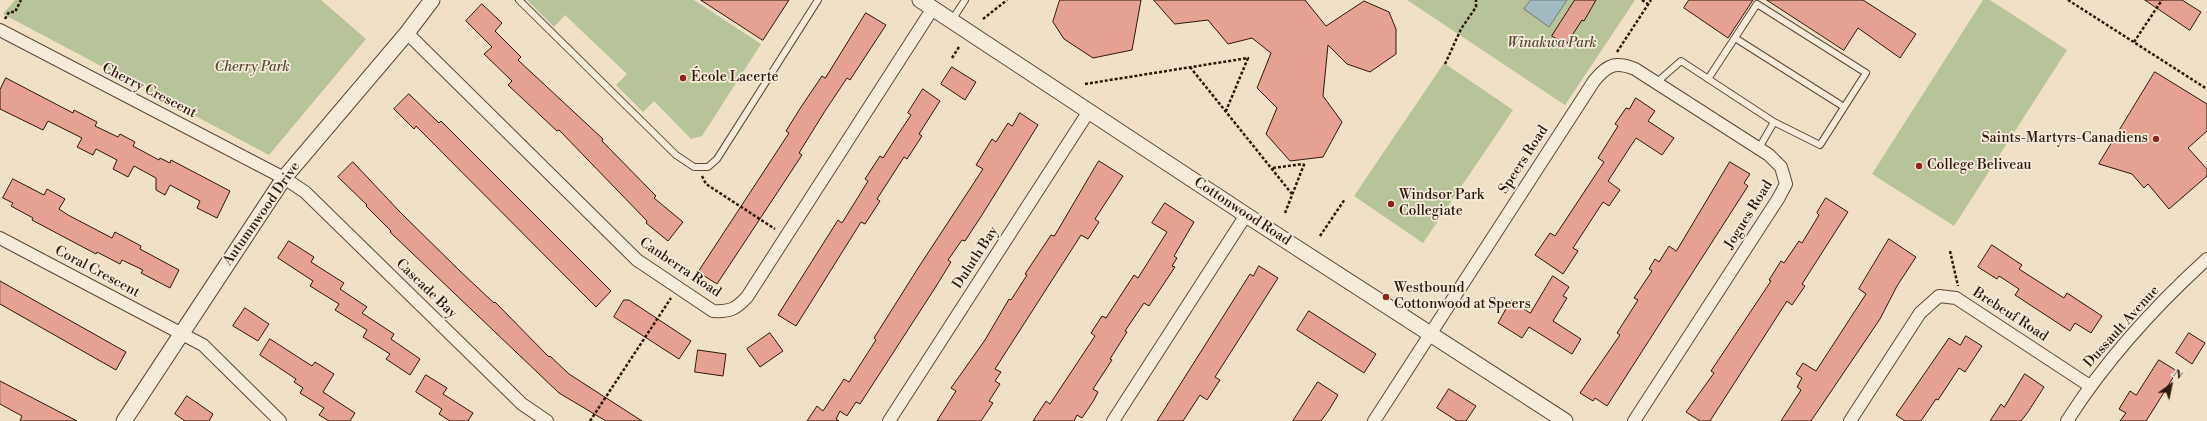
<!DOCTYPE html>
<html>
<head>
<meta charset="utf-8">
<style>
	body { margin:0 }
	#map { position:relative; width:2207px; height:421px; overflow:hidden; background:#f0e0c7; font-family:"Libre Bodoni",serif }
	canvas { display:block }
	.north { position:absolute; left:2151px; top:365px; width:40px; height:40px; -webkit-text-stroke:3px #f5ebdb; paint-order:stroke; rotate:33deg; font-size:11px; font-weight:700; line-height:16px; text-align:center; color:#2f170b }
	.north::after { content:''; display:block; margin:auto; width:14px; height:18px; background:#2f170b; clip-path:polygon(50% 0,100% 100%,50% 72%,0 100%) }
</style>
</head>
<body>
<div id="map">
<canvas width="2207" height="421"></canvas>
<div class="north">N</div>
</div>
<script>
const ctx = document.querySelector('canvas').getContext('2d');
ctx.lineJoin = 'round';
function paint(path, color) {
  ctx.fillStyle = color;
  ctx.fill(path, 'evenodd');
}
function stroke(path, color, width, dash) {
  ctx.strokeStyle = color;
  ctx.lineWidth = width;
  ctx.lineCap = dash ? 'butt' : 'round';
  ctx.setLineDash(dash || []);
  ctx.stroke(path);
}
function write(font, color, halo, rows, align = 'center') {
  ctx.font = font + ' "Libre Bodoni",serif';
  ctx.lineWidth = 3.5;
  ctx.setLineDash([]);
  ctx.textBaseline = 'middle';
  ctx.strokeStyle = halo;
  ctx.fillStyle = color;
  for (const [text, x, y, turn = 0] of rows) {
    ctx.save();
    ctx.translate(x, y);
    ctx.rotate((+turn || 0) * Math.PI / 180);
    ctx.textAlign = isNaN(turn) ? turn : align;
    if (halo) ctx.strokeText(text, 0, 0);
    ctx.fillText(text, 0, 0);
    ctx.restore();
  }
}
const green = new Path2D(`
	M15,0h306l45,39 -97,116 -266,-141z
	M527,0h167l67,44 -59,92 -11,3 -37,-38 -11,11 -27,-27 11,-11 -62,-59 -11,12z
	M1407,0h228l-70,105z
	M1983,0h7l77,50 -113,176 -82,-52z
	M1444,63l69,47 -90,133 -69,-47z`);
const water = new Path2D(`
	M1531,0h36l-18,27 -25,-18z`);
const building = new Path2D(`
	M701,0h88l-26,40z
	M1060,0h81l-9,50 -39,8 -29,-19 -11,-17z
	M1154,0h151l21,26 38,-25 25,11 7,17v25l-26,18 -23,-8 -19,-19 -5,51 19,26 -19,35 -33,4 -24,-27 11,-26 -20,-20 14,-35 -19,-15 -24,6 -20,-24 -33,4z
	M1575,0h21l-12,21 -2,-1 -16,25 -14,-9z
	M1689,0h64l-25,38 -44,-30z
	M1767,0h96l53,34 -16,24 -42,-30 -14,22z
	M2145,0h37l19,12 -11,18z
	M482,4l20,19 -7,8 26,26 -3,3 85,79 -1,2 54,55 -2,2 29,24 -15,19 -22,-18 1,-2 -88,-91 -2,1 -49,-46 4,-4 -28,-27 8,-7 -26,-26z
	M866,13l20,12 -36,55 -3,-2 -22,33 -26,42 3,2 -85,129 -19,-12 91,-139 -3,-2 15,-24 21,-31 3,2z
	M952,67l24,15 -11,18 -24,-16z
	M2155,72l52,32v27l-19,17 19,21v7l-38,33 -21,-25 -4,4 -12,-14 -33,-10z
	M6,78l67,35 1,-3 23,12 -2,4 23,11 2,-3 15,8 -2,4 26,14 1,-2 10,5 1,-3 59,31 -13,27 -20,-10 3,-7 -30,-16 -5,10 -9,-5v-12l-22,-12 -6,11 -15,-8 4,-9 -21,-11 -3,6 -16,-8 5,-9 -34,-17 -5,9 -43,-21v-19z
	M923,89l17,12 -21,33 3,2 -15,23 -3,-2 -27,42 3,2 -15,23 -4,-2 -65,104 -18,-11 60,-95 4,3 26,-42 -3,-2 15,-23 3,2 14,-22 14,-21 -3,-2z
	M409,94l30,29 2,-2 170,170 -15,16 -180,-181 -2,3 -20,-20z
	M1636,98l19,13 -7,10 26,17 -12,17 -26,-17 -28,43 12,9 -11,16 -6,-4 -30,46 5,3 -15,23 -28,-19 15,-22 5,3 49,-74 -6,-4 20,-32 -3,-2 11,-16 3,1z
	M1020,113l18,12 -56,90 -17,26 -3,-1 -14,20 3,2 -16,26 -75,116 -4,-2 -9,14 -7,-5 -4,8 3,2h-32l10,-15 6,5 21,-32 5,3 27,-42 -2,-2 46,-73 63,-96 -7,-4 16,-26 4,3 12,-19 4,3z
	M1099,161l24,15 -28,43 4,3 -11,17 -7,-4 -86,134 6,3 -6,9 5,3 -11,17 4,2 -12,18h-44l19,-30 -5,-3 34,-48 24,-41 2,1 16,-25 -2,-1 26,-39 3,1z
	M353,162l47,50 61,60 33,31 1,-1 54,55 1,-1 19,18 73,47h-36l-47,-28 -169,-161 1,-1 -25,-25 1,-1 -29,-28z
	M1730,162l20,12 -6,9 4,3 -141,220 -12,-8 -2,3 -13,-8 40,-58 -3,-2 21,-33 -4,-2 18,-27 -3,-2 6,-10 4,3 10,-16 7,5z
	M13,179l31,16 3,-6 18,10 -6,10 9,6 44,23 3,-6 26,14 -1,3 39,21 -9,18 -29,-15 2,-3 -21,-10 -2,4 -23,-12 -1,2 -64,-34 1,-2 -22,-12 2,-3 -10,-5z
	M1826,198l22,14 -46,72 3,2 -13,19 -5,-4 -77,120h-10l-14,-9 28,-39 -3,-2 60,-90 -2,-1 12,-19 3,2 15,-22 3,2 17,-28 -2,-2z
	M1165,203l29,19 -20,34 3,2 -5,8 3,1 -26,39 -5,-3 -19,28 2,1 -17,27 2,1 -19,29 5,3 -4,8 -12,18 -5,-3 -3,6h-41l13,-20 4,3 45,-68 -4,-3 11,-17 4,2 28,-43 4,3 29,-46 -15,-9z
	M1889,239l27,18 -19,29 -17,33 -69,102h-30l20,-31 -4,-3 5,-9 -6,-4 7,-11 13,8 50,-77 -7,-5z
	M289,241l25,16 -3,5 33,21 -4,6 27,18 -5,6 32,21 -3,5 29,20 -10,16 -24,-16 4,-5 -27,-17 4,-7 -32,-20 4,-6 -29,-18 3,-5 -35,-23z
	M1992,245l30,20 -3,4 45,29 3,-5 35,23 -11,17 -16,-10 -5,8 -55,-36 4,-6 -20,-13 -2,3 -19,-12z
	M1259,266l19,12 -63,99 5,3 -13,20 -7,-5 -17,26h-26l93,-147 3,2z
	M1553,276l16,11 -6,9 4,2 -14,23 28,18 -9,15 -43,-27 -7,11 -24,-15 13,-23 19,13z
	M0,281l126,71 -10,18 -116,-66z
	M624,300h5l62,41 -12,18 -65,-42z
	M245,308l24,16 -11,17 -25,-15z
	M1309,311l67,43 -12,19 -67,-43z
	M770,333l13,18 -23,16 -13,-18z
	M2189,333l16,10 -13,21 -16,-11z
	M1966,336l16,10 -17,26 -6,-4 -21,32 -2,-1 -15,22h-16l-9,-6 53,-77 11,7z
	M270,339l42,27 3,-4 19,12 -11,18 32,21 -5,8h-21l-10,-6 5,-7 -24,-15 3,-5 -9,-6 2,-3 -36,-24z
	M698,350l28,4 -3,22 -28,-4z
	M2159,360l18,11 -22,36 -9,14h-26l6,-8 -7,-4 11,-18 6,4z
	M2025,374l19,13 -16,25 -7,9h-31l11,-17 3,3z
	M426,375l21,13 -4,6 30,19 -5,8h-18l-11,-7 3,-5 -26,-17z
	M0,381l77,40h-57l2,-5 -22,-12z
	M1318,382l20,13 -9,15 -8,11h-28z
	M1449,389l27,17 -10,15h-9l-20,-13z
	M187,396l26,18 -4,7h-24l-10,-7z`);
const path = new Path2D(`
	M1642,0l6,4
	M2068,0l139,89
	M5,19l4,-7h6l6,-12
	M983,19l24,-19
	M2134,42l28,-42
	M1617,52l34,-52
	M952,58l7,-11
	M1445,64l16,-35 15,-22v-7
	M1190,67l102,127
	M1085,84l163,-26 -22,53
	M1273,168l30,-4
	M702,176l4,8 69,45
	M1285,213l20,-51
	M1320,236l25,-37
	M1950,251l8,35
	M590,421l81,-123`);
const service = new Path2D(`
	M519,0l157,155 18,12h14l9,-8 101,-159
	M952,20l13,-20
	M1735,38l109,69
	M1708,79l49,-75 109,69 -46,72 -46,-23
	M1656,83l25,-22 93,61 -15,26`);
const minor = new Path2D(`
	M0,30l284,148 21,14 217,212 25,17
	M407,33l230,227 76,51c17,1 23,-2 34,-14l186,-289
	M0,238l203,107 77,76
	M889,421l200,-310
	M1113,421l133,-206
	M1374,421l220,-340c13,-16 21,-20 41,-12l134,86 12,12 5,17 -8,15 -144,222
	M1850,421l70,-108 19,-17 17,2 134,88
	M2067,421c39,-61 86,-113 140,-162`);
const tertiary = new Path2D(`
	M920,0l326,215 319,206
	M124,421l160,-243 123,-145 25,-33`);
const markers = [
	[683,78,4,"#8f2418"],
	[2156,139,4,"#8f2418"],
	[1919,166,4,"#8f2418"],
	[1391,204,4,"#8f2418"],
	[1386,297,4,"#8f2418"]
];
const parkNames = [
	["Winakwa Park",1552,44],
	["Cherry Park",252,68]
];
const poiNames = [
	["École Lacerte",691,78],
	["Saints-Martyrs-Canadiens",2148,139,"right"],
	["College Beliveau",1927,166],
	["Windsor Park",1399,196],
	["Collegiate",1399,212],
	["Westbound",1394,289],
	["Cottonwood at Speers",1394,305]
];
const streetNames = [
	["Cherry Crescent",149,91,27],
	["Speers Road",1524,160,-57],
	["Cottonwood Road",1242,212,33],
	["Autumnwood Drive",262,214,-55],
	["Jogues Road",1749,215,-58],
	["Duluth Bay",976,258,-57],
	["Canberra Road",680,268,34],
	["Coral Crescent",97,272,28],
	["Cascade Bay",426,289,44],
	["Brebeuf Road",2010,315,33],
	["Dussault Avenue",2122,327,-48]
];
paint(green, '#b7c398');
paint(water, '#a0bac0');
stroke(water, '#737978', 1);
paint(building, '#e5a192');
stroke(building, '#2f170b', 1);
stroke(service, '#5f493a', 8);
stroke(minor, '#5f493a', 14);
stroke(tertiary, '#5f493a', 17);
stroke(path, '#2f170b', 2.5, [3, 2]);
stroke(service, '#f5ebdb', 6);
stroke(minor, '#f5ebdb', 12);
stroke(tertiary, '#f5ebdb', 15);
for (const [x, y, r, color] of markers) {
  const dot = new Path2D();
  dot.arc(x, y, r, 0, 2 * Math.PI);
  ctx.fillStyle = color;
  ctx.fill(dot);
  stroke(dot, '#f5ebdb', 1.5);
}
write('italic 14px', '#584b35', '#f5ebdb', parkNames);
write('14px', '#2f170b', '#f5ebdb', poiNames, 'left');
write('14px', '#2f170b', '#f5ebdb', streetNames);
</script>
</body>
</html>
